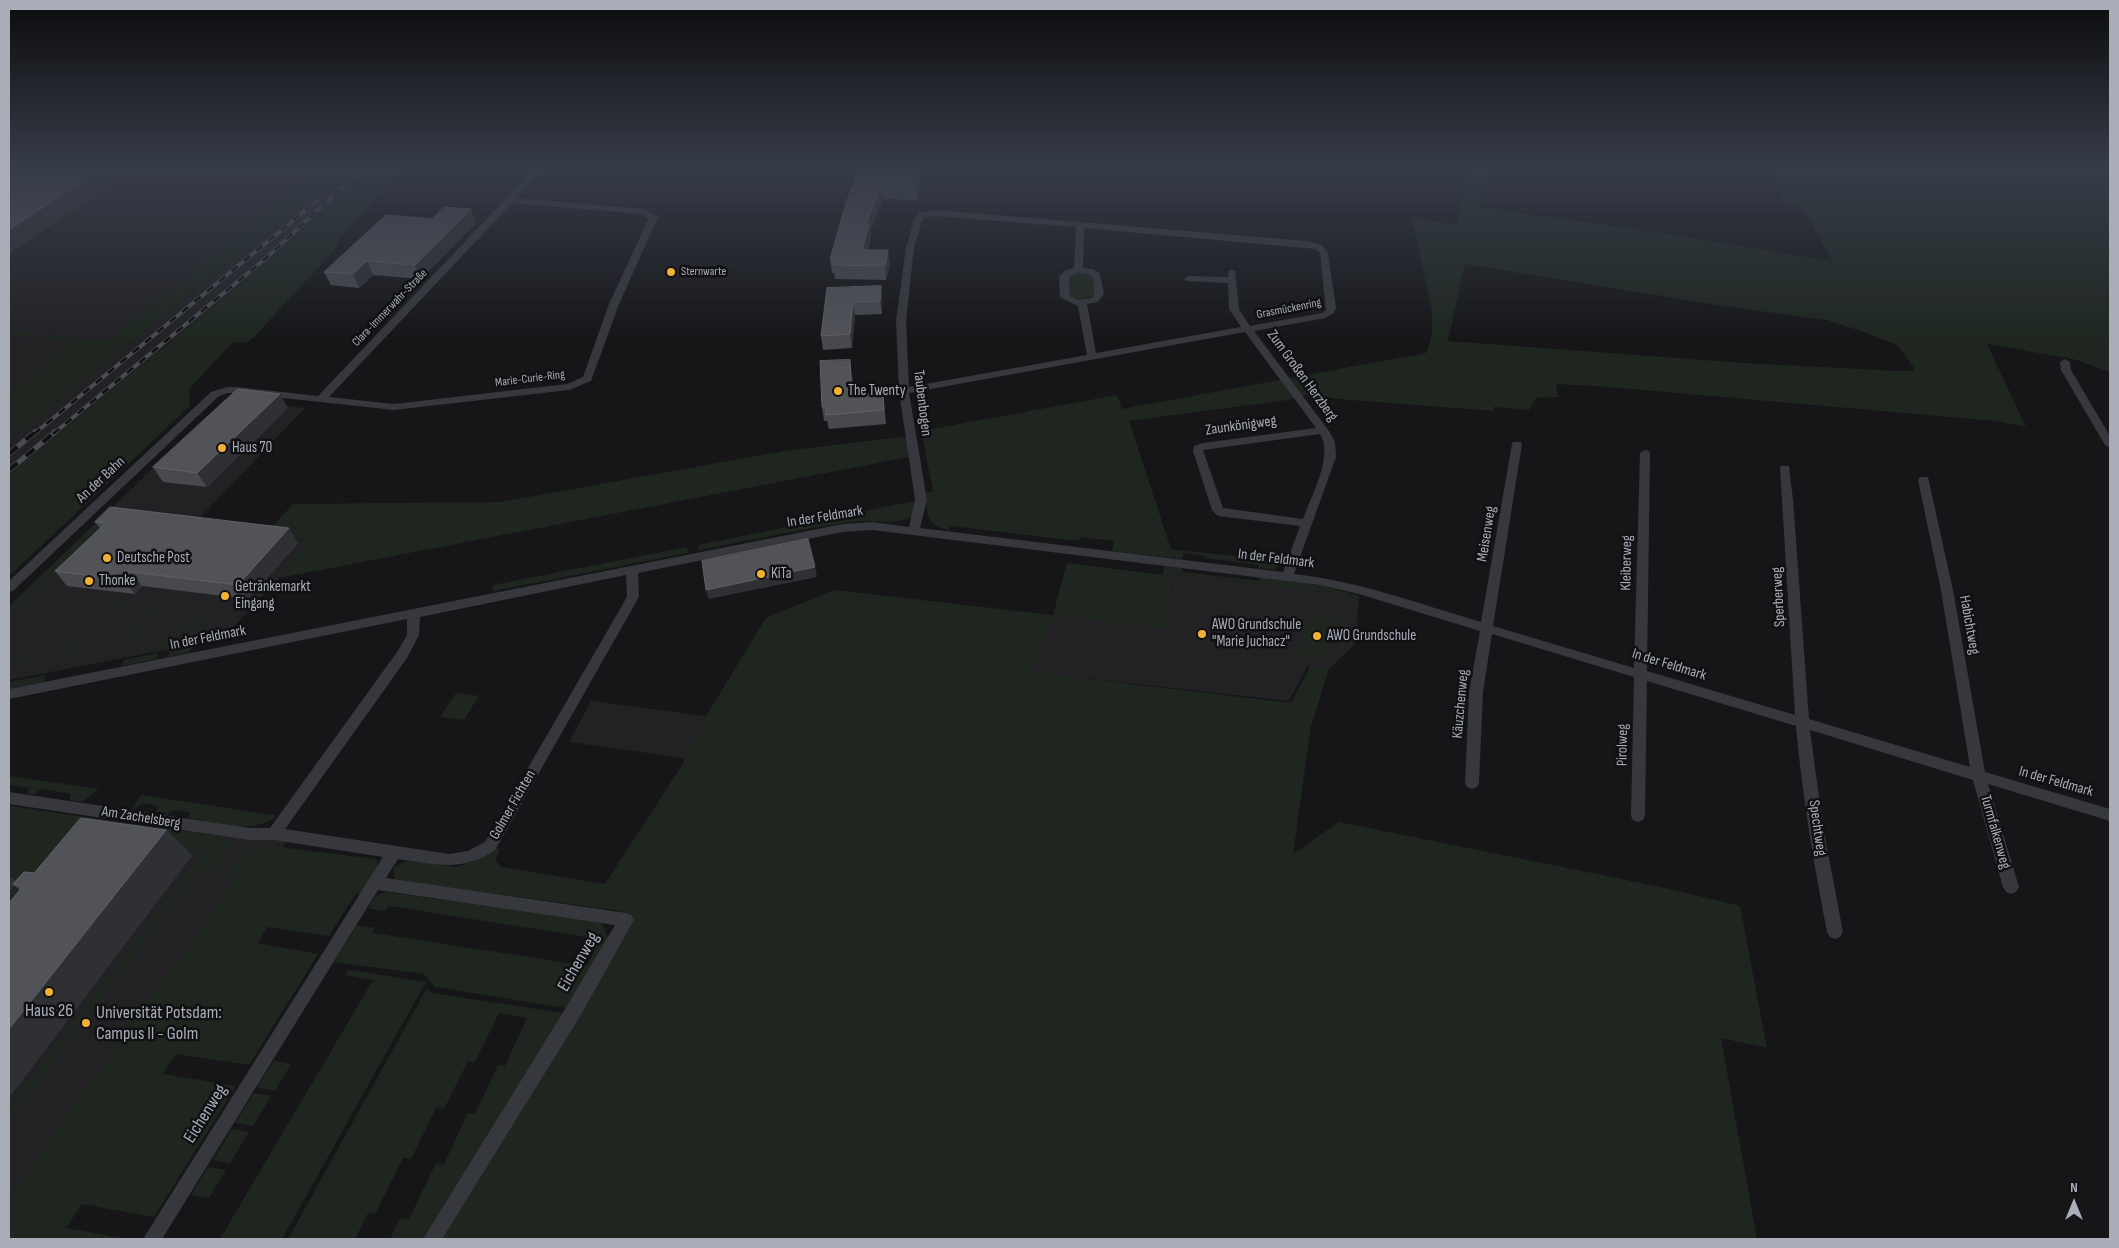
<!DOCTYPE html>
<html>
<head>
<meta charset="utf-8">
<style>
	body { margin:0 }
	#map { position:relative; width:2119px; height:1248px; overflow:hidden; background:#161618; font-family:"Sofia Sans Condensed",sans-serif }
	canvas { display:block }
	.frame { position:absolute; inset:0; border:10px solid #a8adb8; pointer-events:none }
	.north { position:absolute; left:2049px; top:1178px; width:50px; height:50px; -webkit-text-stroke:4px #111113; paint-order:stroke; rotate:0deg; font-size:14px; font-weight:700; line-height:20px; text-align:center; color:#a8adb8 }
	.north::after { content:''; display:block; margin:auto; width:18px; height:22px; background:#a8adb8; clip-path:polygon(50% 0,100% 100%,50% 72%,0 100%) }
</style>
</head>
<body>
<div id="map">
<canvas width="2119" height="1248"></canvas>
<div class="frame"></div>
<div class="north">N</div>
</div>
<script>
const ctx = document.querySelector('canvas').getContext('2d');
ctx.lineJoin = 'round';
function paint(path, color) {
  ctx.fillStyle = color;
  ctx.fill(path, 'evenodd');
}
function stroke(path, color, width, dash) {
  ctx.strokeStyle = color;
  ctx.lineWidth = width;
  ctx.lineCap = dash ? 'butt' : 'round';
  ctx.setLineDash(dash || []);
  ctx.stroke(path);
}
function write(font, color, halo, rows, align = 'center') {
  ctx.font = font + ' "Sofia Sans Condensed",sans-serif';
  ctx.lineWidth = 5;
  ctx.setLineDash([]);
  ctx.textBaseline = 'middle';
  ctx.strokeStyle = halo;
  ctx.fillStyle = color;
  for (const [text, x, y, turn = 0] of rows) {
    ctx.save();
    ctx.translate(x, y);
    ctx.rotate((+turn || 0) * Math.PI / 180);
    ctx.textAlign = isNaN(turn) ? turn : align;
    if (halo) ctx.strokeText(text, 0, 0);
    ctx.fillText(text, 0, 0);
    ctx.restore();
  }
}
const built = new Path2D(`
	M9,168h315l-315,255z
	M350,168h19l-110,101 -250,205v-34l307,-248 15,-7z
	M225,399l80,9 -114,119 120,13 -32,38 -57,61 -213,41v-63l41,-40 53,-61z
	M1172,573l176,22 11,5 -2,14 1,23 -6,10 -23,22 -22,-2 -18,34 -259,-29 23,-57 117,14z
	M591,701l115,15 -11,24 -12,18 -114,-16z
	M9,814l97,15 86,-4 98,11 -271,403h-10z`);
const green = new Path2D(`
	M324,168h26l-19,17 -15,7 -307,248v-46l67,-53 -67,-7v-2l99,9z
	M369,168h35l-63,69 -7,13 -80,87 -8,6 -13,-1 -44,47 1,17 -181,170v-102l250,-205z
	M1469,168h24l-8,9 -7,31 165,22 189,31 -30,-55 -19,-2 -12,-36h339v204l-37,-13 -86,-15 39,83 -31,-6 -386,-34 -53,-3 2,13 -22,1 -7,12 -35,-3v4l-144,-11 -45,-5 -17,5 -159,21 42,128 107,12 -3,9 -16,-2v-3l-54,-7v-2l-21,-3 -2,6 -70,-8 2,-10 -34,-4 -1,4 -128,-15 -2,4c-25,-5 -21,-16 -23,-37l7,-2 -12,-60 196,-36 5,14 304,-56 6,-18v-23l-20,-94 44,7zM1465,264l258,42 104,14 34,11 36,14 17,23 -1,3h-14l-155,-8 -296,-22z
	M91,198l4,1 -86,58v-4z
	M1074,273h11l8,3 2,19 -13,5 -13,-4 -2,-16 3,-6z
	M901,437l11,4 2,15 -635,122 31,-38 -46,-5 29,-31 208,-2 283,-51z
	M919,500l-5,15c-20,12 -41,4 -63,7 -51,7 -102,19 -152,28l-1,-5z
	M103,516l16,2 -62,59h-7l-41,40v-11z
	M687,547l1,6 -195,38v-6z
	M1067,563l96,12 1,-9 18,2v4l77,9 1,-4 60,8 39,11v4l-11,-5 -176,-22 -2,57 -117,-15 -22,57 260,31 19,-36 19,2 -18,57 -18,128 46,-32 322,65 79,19 27,142 -46,-10 36,201h-1329l110,-185 -115,185h-33l10,-21 9,1 27,-56 8,1 24,-51 7,1 23,-49 7,1 22,-48 -28,-5 -24,49 -7,-1 -24,48 -8,-1 -25,51 -8,-1 -28,56 -7,-1 -13,26h-67l139,-251 4,5 132,20 3,-5 -131,-21 -11,-13 -90,-12 23,-37 18,3 -2,5 214,33 13,-27 -211,-33 -4,5 -17,-3 8,-12 9,-4 217,30 6,17 18,-18 -5,-10 -226,-31 -2,-12 15,-8 45,7 10,-2 21,-9 11,-8 5,1 -5,11 6,7 104,17 79,-122 -1,-4 12,-18 11,-24 60,-98 68,-28 219,25z
	M64,597l24,3 -2,2 -10,-1 -56,56 10,2 -2,1 -19,4v-5l3,1 60,-59 -10,-1z
	M102,603l25,2 -2,3 -11,-1 -39,40 10,1 -2,2 -31,5 3,-5 10,1 44,-44 -9,-2z
	M142,608l24,2 -3,2 -9,-1 -24,25 9,1 -1,1 -32,6 4,-6 11,1 27,-28 -8,-1z
	M182,612l16,2 -30,33 -43,8 1,-2 23,-5 3,-4 11,1 27,-29 -10,-1z
	M1312,613l26,8 -17,40 -26,-8z
	M203,615l18,2 -2,3 -10,-1 -24,25 -12,2 10,-10h5l16,-18h-4z
	M194,646l-6,7 -67,13 3,-6 34,-7 -1,6 11,-3 2,-5z
	M46,675l-3,7 -34,7v-7z
	M456,693l23,3 -15,24 -24,-3z
	M9,776l90,13 -17,13 -12,-2v-6l-29,-5 -8,6 -6,-1 2,-6 -17,-3 -3,2z
	M141,795l133,20 1,2c-23,18 -59,5 -86,1v-6l-15,-2 -6,4 -12,-2 3,-6 -14,-2 -13,5z
	M9,806l214,31 6,5 -1,7 -18,24 -13,-2 -188,252v-16l194,-254 -29,-5 -165,98z
	M264,845l112,14 3,7 -17,28 -6,-1 -27,43 -61,-9 -11,16 61,11 -69,111 -73,-11 -13,20 73,12 -82,131 -72,-13 -16,24 61,11h-118v-42l228,-319 -11,-2 20,-24z
	M349,970l77,12 -144,257h-62l153,-259 -28,-5z
	M274,1061l17,3 -16,27 -18,-4z
	M254,1093l17,3 -18,30 -18,-3z
	M232,1129l17,3 -19,31 -17,-3z
	M208,1167l18,3 -17,28 -18,-3z`);
const minor = new Path2D(`
	M535,168h9l-28,30 128,11 14,8 -39,87 -28,77 -22,9 -175,20 -157,-17h-9l-9,3 -206,195 -4,1v-11l202,-189 16,-5h10l81,9zM512,203l130,11 7,4 -40,86 -26,73 -16,7 -173,20 -65,-7z
	M934,210l373,31 15,4 6,8 8,55 -2,5 -9,5 -71,13 75,100 6,11 1,15 -42,117c64,7 126,30 187,48l31,-178 1,-2h8l1,2 -29,182 141,42 6,-215 5,-3 4,1 1,2 -3,218 148,44 -15,-247 1,-2h8l4,34 16,219 161,48 -29,-177 -23,-110 2,-3h8l25,113 32,182 125,37v12l-122,-37 31,103 -3,5 -5,2 -5,-2 -3,-5 -30,-107 -163,-50 13,97 20,105 -3,5 -5,2 -5,-2 -3,-5c-13,-68 -25,-137 -31,-206l-149,-45 -2,135 -2,4 -5,2 -5,-2 -2,-4 3,-139 -142,-43 -9,58 -4,91 -2,4 -5,2 -5,-2 -2,-4 4,-91 11,-61 -121,-37 -39,-9 -448,-55 -29,2 -205,41 1,23 -4,8 -140,246c-34,23 -60,14 -97,9l-12,19 240,35 5,2 3,5 -55,98 -137,221h-19l144,-233 48,-81 -237,-35 -216,349h-19l240,-382 -109,-17h-24l-241,-36v-12l241,36h20l127,-176 10,-17v-16l-398,80v-10l834,-165 29,-2 37,5 6,-27 -16,-109 -3,-70 10,-73 8,-28 5,-7zM934,216l142,11 -2,41 -8,2 -7,6 1,21 18,9 9,49 -178,32 -3,-66 8,-73 8,-28 3,-3zM1084,228l232,21 4,4 6,57 -4,3 -72,13 -11,-17 -4,-39h-6l-1,7 -39,-1 -5,3 2,2 42,2 1,26 12,18 -145,26 -9,-49 11,-2 6,-8 -4,-20 -7,-5 -10,-1zM1078,273l10,1 5,3 1,17 -2,4 -13,2 -9,-4 -1,-19zM1245,332l71,96 -113,15 -9,3 -1,5 19,59 6,6 82,10 -17,46 -363,-44 7,-28 -18,-107zM1320,434c14,22 -9,62 -17,85l-80,-11 -20,-58zM626,575l1,21 -4,8 -138,238 -17,9 -19,3 -164,-25 122,-171 12,-23 1,-18z
	M2065,359l5,3 1,8 39,66v12l-5,-3 -44,-75 -1,-8z`);
const railFar1 = new Path2D(`
	M34,434l289,-238
	M53,434l212,-175 98,-91`);
const rail = new Path2D(`
	M9,454l26,-22
	M9,470l46,-38`);
const wall = new Path2D(`
	M9,168h121l2,3 -123,82z
	M859,172l62,16 -4,12 -34,-1 -13,31 1,7 -3,13h20l2,14 -4,16 -51,-1 -1,-6h-2l-2,-14z
	M476,223l-55,56 -48,-4 -14,13 -28,-3 -7,-13z
	M827,288l55,12v14l-27,1 -3,33 -29,2 -2,-14z
	M852,374l1,21 30,-3 3,32 -57,5 -2,-8h-3l-2,-14z
	M288,408l-81,79 -44,-5 -10,-15z
	M95,522l203,21 -50,56 -106,-13 -7,8 -68,-8 -12,-15 45,-43z
	M166,830l26,26 -172,34 -6,-5 -5,7v-16l7,6 18,-9z`);
const shadedWall = new Path2D(`
	M103,168h27l2,3 -123,82v-23z
	M920,175l1,13 -4,12 -2,-13z
	M881,186l2,13 -13,31 1,7 -7,27 -2,-14 4,-26z
	M471,209l5,14 -55,56 -6,-14z
	M888,250l2,14 -4,16 -1,-14z
	M367,261l6,14 -14,13 -6,-14z
	M881,286l1,14v14l-2,-13z
	M853,302l2,13 -3,33 -2,-14z
	M850,360l2,14 2,35 -2,-14z
	M280,394l8,14 -81,79 -10,-14z
	M289,528l9,15 -50,56 -10,-14z
	M815,567l2,10 -108,22 -3,-9z
	M131,572l11,14 -7,8 -12,-14z
	M166,830l26,26 -183,242v-69z
	M9,876l8,7 -4,1 1,1 -5,7z`);
const building = new Path2D(`
	M9,168h94l-94,62v-14l10,-7 -10,-1z
	M859,172l61,3 -5,12 -34,-1 -15,38h3l-7,26h26l-3,16 -52,-1 2,-6h-5l17,-59z
	M444,207l27,2 -56,56 -48,-4 -14,13 -29,-2 62,-57 46,4z
	M881,286l-1,15 -27,1 -3,32 -29,2 6,-48z
	M850,360l2,35 31,-3 1,18 -58,5v-8h-4l-2,-46z
	M238,389l42,5 -83,79 -44,-6z
	M110,507l179,21 -51,57 -107,-13 -8,8 -68,-9 51,-48 -11,-1z
	M808,539l7,28 -109,23 -4,-29z
	M81,818l85,12 -157,199v-126l14,-17 -10,-2 11,-12 10,1z`);
const markers = [
	[671,272,5,"#f2b134"],
	[838,391,5,"#f2b134"],
	[222,448,5,"#f2b134"],
	[107,558,5,"#f2b134"],
	[761,574,5,"#f2b134"],
	[89,581,5,"#f2b134"],
	[225,596,5,"#f2b134"],
	[1202,634,5,"#f2b134"],
	[1317,636,5,"#f2b134"],
	[49,992,5,"#f2b134"],
	[86,1023,5,"#f2b134"]
];
const farPoinames = [
	["Sternwarte",681,272]
];
const farStreetnames = [
	["Clara-Immerwahr-Straße",390,308,-46],
	["Grasmückenring",1289,309,-11],
	["Marie-Curie-Ring",530,379,-7]
];
const streetNames = [
	["Zum Großen Herzberg",1302,376,54],
	["Taubenbogen",922,403,83],
	["Zaunkönigweg",1241,426,-8],
	["An der Bahn",101,480,-43],
	["In der Feldmark",825,517,-9],
	["Meisenweg",1487,534,-81],
	["In der Feldmark",1276,559,7],
	["Kleiberweg",1627,563,-89],
	["Sperberweg",1779,597,-93],
	["Habichtweg",1969,625,80],
	["In der Feldmark",208,638,-11],
	["In der Feldmark",1669,665,17],
	["Käuzchenweg",1461,704,-85],
	["Pirolweg",1623,745,-89],
	["In der Feldmark",2056,782,16],
	["Golmer Fichten",513,805,-60],
	["Am Zachelsberg",141,818,9],
	["Spechtweg",1817,828,82],
	["Turmfalkenweg",1995,832,74]
];
const poiNames = [
	["The Twenty",848,391],
	["Haus 70",232,448],
	["Deutsche Post",117,558],
	["KiTa",771,574],
	["Thonke",99,581],
	["Getränkemarkt",235,587],
	["Eingang",235,604],
	["AWO Grundschule",1212,625],
	["\"Marie Juchacz\"",1212,642],
	["AWO Grundschule",1327,636]
];
const nearStreetnames = [
	["Eichenweg",579,962,-60],
	["Eichenweg",206,1114,-58]
];
const nearPoinames = [
	["Haus 26",49,1011],
	["Universität Potsdam:",96,1013,"left"],
	["Campus II - Golm",96,1034,"left"]
];
paint(built, '#222225');
paint(green, '#1e261f');
paint(minor, '#37383d');
stroke(railFar1, '#4a4c52', 4);
stroke(rail, '#4a4c52', 5.5);
stroke(railFar1, '#111113', 2.5, [8]);
stroke(rail, '#111113', 4, [11]);
paint(wall, '#47494d');
paint(shadedWall, '#2f3033');
paint(building, '#525359');
stroke(building, '#5f6168', 1);
const sky = ctx.createLinearGradient(0, 0, 0, 343);
sky.addColorStop(0, '#0c0c0d');
sky.addColorStop(0.49, '#363c48');
sky.addColorStop(1, '#363c4800');
ctx.fillStyle = sky;
ctx.fillRect(0, 0, 2119, 343);
for (const [x, y, r, color] of markers) {
  const dot = new Path2D();
  dot.arc(x, y, r, 0, 2 * Math.PI);
  ctx.fillStyle = color;
  ctx.fill(dot);
  stroke(dot, '#111113', 2);
}
write('12px', '#a8adb8', '#111113', farPoinames, 'left');
write('12px', '#a8adb8', '#111113', farStreetnames);
write('15px', '#a8adb8', '#111113', streetNames);
write('15px', '#a8adb8', '#111113', poiNames, 'left');
write('18px', '#a8adb8', '#111113', nearStreetnames);
write('18px', '#a8adb8', '#111113', nearPoinames);
</script>
</body>
</html>
